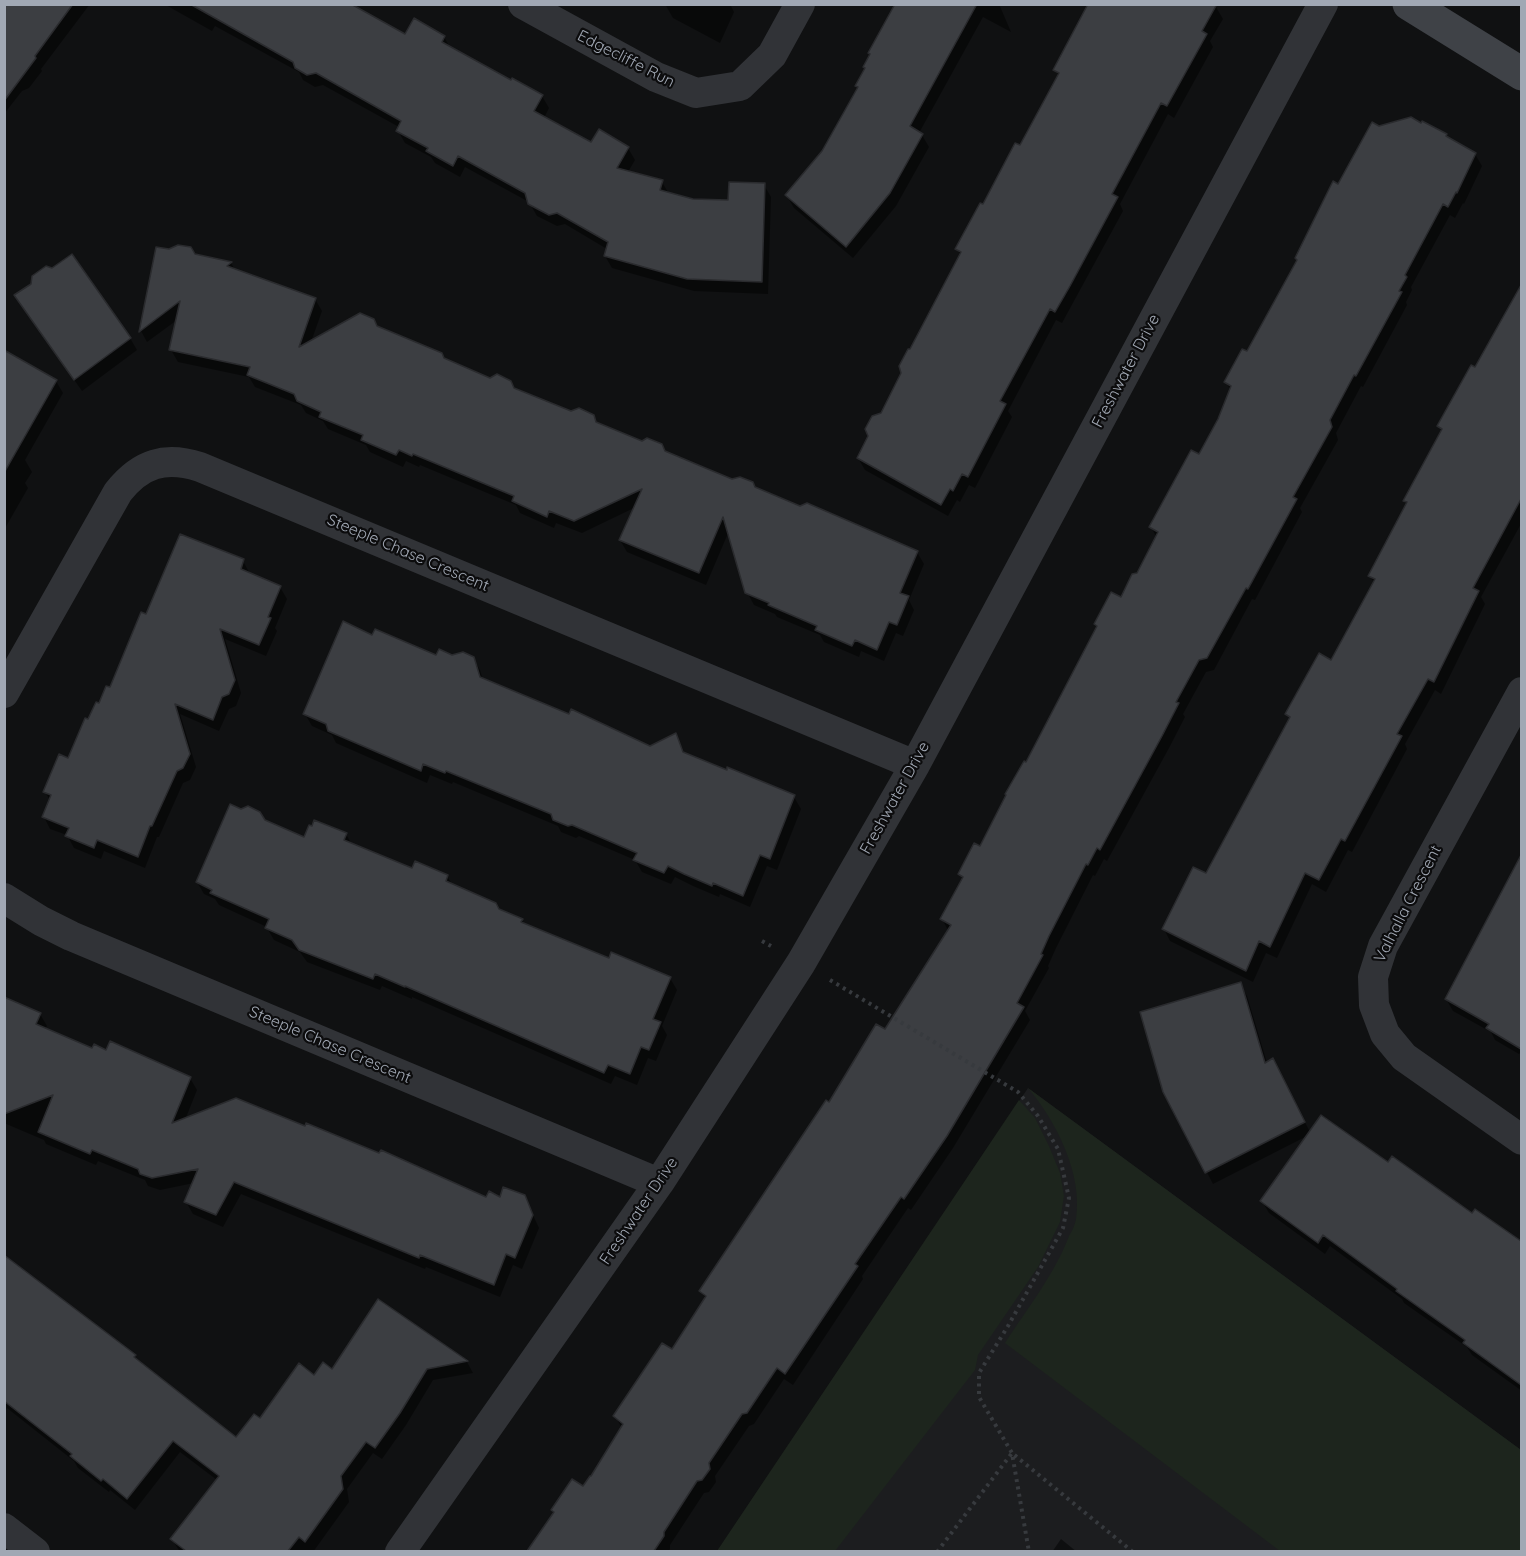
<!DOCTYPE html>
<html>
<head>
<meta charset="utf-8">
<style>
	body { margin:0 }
	#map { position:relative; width:1526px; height:1556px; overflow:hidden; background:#101112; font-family:Quicksand,sans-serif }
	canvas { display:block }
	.frame { position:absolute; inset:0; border:6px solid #a1a8b4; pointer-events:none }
</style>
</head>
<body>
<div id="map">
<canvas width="1526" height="1556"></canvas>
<div class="frame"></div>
</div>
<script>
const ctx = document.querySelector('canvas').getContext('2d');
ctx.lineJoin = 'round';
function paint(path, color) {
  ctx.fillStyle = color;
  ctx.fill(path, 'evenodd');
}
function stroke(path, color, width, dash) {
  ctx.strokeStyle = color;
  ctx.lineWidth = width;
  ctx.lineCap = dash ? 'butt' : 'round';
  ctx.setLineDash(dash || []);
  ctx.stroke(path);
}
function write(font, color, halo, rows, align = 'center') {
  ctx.font = font + ' Quicksand,sans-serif';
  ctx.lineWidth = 4.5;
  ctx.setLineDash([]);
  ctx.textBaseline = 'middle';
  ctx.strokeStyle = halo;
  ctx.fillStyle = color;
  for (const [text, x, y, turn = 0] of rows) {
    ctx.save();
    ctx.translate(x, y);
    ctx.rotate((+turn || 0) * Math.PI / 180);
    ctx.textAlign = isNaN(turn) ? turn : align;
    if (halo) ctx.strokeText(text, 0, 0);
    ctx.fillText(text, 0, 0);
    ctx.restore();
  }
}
const built = new Path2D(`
	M1028,1088l493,362v101l-804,1z`);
const green = new Path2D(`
	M1028,1088l493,362v101h-241l-275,-208c22,-34 49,-68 64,-107 3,-5 6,-11 7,-17 7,-45 -20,-98 -48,-131z
	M1019,1100l16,18 14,28 11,27 4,23 -4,26 -22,45 -60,88 -3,15 -140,181h-118z`);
const shadow = new Path2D(`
	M4,4h86l-49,65 1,2 -13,17 -7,3 -18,23z
	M164,4h191l-1,4 52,28 38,1 7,12 61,33 30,14 7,12 -5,10 48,26 36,4 7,12 -7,12 34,10 7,12 24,6 36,1 35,-16 7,12 -3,97 -74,-3 -82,-23 -7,-12 2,-7 -42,-25 -8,2 -20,-10 -8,-14 -64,-35 -5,10 -25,-14 -4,-6 -26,-14 -7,-12 1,-4 -76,-42 -8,2 -12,-7 -4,-8 -84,-46 -3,5z
	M665,4h65l4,8 -14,31 -47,-25z
	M896,4h103l12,28 -28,-15 -64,116 3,2 7,12 -33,59 -43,52 -59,-50 -7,-12 36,-44 36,-63 -2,-3z
	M1212,4l4,3 7,12 -13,22 3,6 -39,71 -6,-4 -48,90 3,7 -61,112 -6,-3 -48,91 4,6 -37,71 -6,-3 -9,17 -3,-2 -9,16 -83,-46 -7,-12 44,-85 9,-23 50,-94 -4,-7 64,-102 38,-71 -4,-6z
	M1379,127l67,8 3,5 26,14 7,12 -18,38 -1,-1 -8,15 -5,-3 -39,72 1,3 -6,12 1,3 -44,82 -2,-1 -25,47 2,7 -38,68 2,4 -47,88 -3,-1 -38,71 -8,2 -23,42 2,3 -16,31 -62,113 -3,-2 -9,17 -2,-1 -37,73 -8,18 1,2 -24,43 5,9 -77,128 -42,62 -3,-2 -46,68 1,3 -70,106 -9,-6 -30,45 -5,2 -34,50 1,6 -7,10 -5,1 -34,52v4l-2,3h-139l26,-39 29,-25 38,-60 -7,-12 57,-65 34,-52 -5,-8 129,-186 55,-74 64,-99 -7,-13 21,-39 -3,-6 21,-26 116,-220 -2,-4 26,-25 17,-25 19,-36 -6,-11 49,-71 19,-36 12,-29 -5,-9 22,-29 91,-166z
	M157,249l74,14 4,7 80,29 7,12 -11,31 67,-14 67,32 70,30 56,22 22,4 5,8 67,29 135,54 117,45 7,12 -15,36 5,10 -11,26 -7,-3 -12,28 -23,-10 -2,6 -35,-15 -4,-7 -43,-18 -2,-3 -21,-9 -7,-13 -18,-61 -23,54 -79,-33 -7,-12 16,-33 -54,26 -26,-10 -2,5 -34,-15 -4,-8 -96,-40 -1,2 -13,-6 -3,6 -33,-15 -4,-7 -38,-16 -5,-8 -17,-8 -5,-8 -46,-18 -6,-10 -71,-15 -7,-12 6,-30 -30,22 -6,-11z
	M1522,284v238l-41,75 4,7 -44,90 -6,-4 -30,54 2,5 -55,103 -4,-2 -22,42 -14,-8 -35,74 -11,-5 -13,29 -83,-41 -6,-12 42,-54 84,-155 -3,-6 45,-52 43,-78 -5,-8 37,-71 -2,-4 37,-69 -3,-6 37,-57 45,-81 -1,-2z
	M23,307l107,31 7,12 -55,41z
	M4,352l52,29 7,12 -38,67 7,12 -7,11 3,5 -24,42z
	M243,561l7,13 30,13 7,12 -12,29 2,3 -11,25 -41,-17 16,54 -5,13 -7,3 -10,22 -39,-17 16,53 -6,13 -7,3 -24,54h-2l-12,31 -41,-17 -3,8 -27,-11 -7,-13 -17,-6 -6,-12 6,-17 -5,-8 24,-32 20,-39 22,-32 36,-73z
	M373,637l64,20 36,1 7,12 3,10 167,67 26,-12 9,19 109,43 7,12 -24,61 -10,-4 -17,41 -30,-13 -1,3 -26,-11 -18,-9 -4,7 -29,-12 -7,-12 -56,-24 -3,2 -15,-6 -3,-6 -105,-44 -1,2 -22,-9 -3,8 -91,-40 -4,-8 -20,-9 -7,-12z
	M264,821l41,18 41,-5 6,11 60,25 35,6 6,10 47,25 22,9 3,5 84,35 61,18 7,12 -15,36 5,9 -11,26 -8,-3 -11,27 -22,-9 -4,8 -199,-87v2l-30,-13 -2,4 -73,-28 -7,-10 -26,-12 -7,-12v-1l-48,-22 -4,-6 -11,-5 -7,-12z
	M1522,868v183l-3,3 -24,-14 -4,-8 -38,-21 -7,-12z
	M1240,984l7,12 20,67 12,9 31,60 78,32 84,51 46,25 4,6v145l-50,-36 -5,-8 -63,-44 -2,-4 -72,-53 -5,8 -56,-41 -7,-12 45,-65 -94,48 -48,-93z
	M4,998l36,16 7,12 -2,3 48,21 97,28 7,12 -12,30 302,79 37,-3 15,32 -17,41 -9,-4 -13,32 -74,-30 -1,2 -184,-75 -18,33 -30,-13 -7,-12 8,-19 -34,7 -12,-4 -3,-6 -47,-19 -2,4 -50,-21 -2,-4 -40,-17z
	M15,1265l120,91 3,6 98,77 78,-62 18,-6 47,-69 88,60 6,11 -40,7 -27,45 -24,34 -9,-6 -26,36 2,13 -36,50 -4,-2 -1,2h-128l-8,-13 45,-59 -37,-28 -45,58 -25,-20 -1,2 -31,-24 -4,-7 -67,-53 -1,2 -2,-1v-137z
	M1061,1539l16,13h-25z`);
const building = new Path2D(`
	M4,4h69l-38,52 1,2 -32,43z
	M190,4h161l54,30 9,-16 31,18 -3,6 69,38 1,-2 31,17 -9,16 57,31 8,-13 30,18 -12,21 46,12 -3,10 33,9 35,1 1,-18 36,1 -3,99 -75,-3 -83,-23 4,-14 -51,-29 -8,2 -21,-11 -3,-11 -67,-37 -5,10 -27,-15 2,-3 -32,-17 5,-10 -85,-48 -9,2 -12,-7 -2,-6z
	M895,4h82l-67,122 13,8 -33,59 -44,54 -61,-52 37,-44 36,-64 -3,-1 10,-18 -2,-1 7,-13 -2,-1z
	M1088,4h129l-15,27 5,3 -40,72 -6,-3 -49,91 6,3 -48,89 -15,26 -5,-3 -50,92 6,3 -38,73 -6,-3 -9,17 -3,-2 -9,16 -84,-47 11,-22 -3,-7 7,-13 9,-3 20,-40 -2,-7 9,-17h2l51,-97 -6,-3 25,-46 3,1 32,-61 5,2 39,-72 -6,-3z
	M1411,117l10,6 1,-2 25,13 -1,2 30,17 -19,40 -1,-1 -8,15 -5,-3 -38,71 2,2 -8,14 3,1 -46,84 -2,-1 -24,45 2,7 -39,70 4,2 -49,90 -2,-1 -39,70 -8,2 -23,42 3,1 -17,33 -62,114 -3,-2 -9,17 -2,-1 -37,72 -8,18 2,1 -26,48 7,4 -77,129 -43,63 -3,-2 -46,67 3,2 -73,108 -8,-6 -30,45 -5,1 -33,49 1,6 -8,11 -5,1 -33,51v4l-10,15h-127l27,-39 -3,-2 21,-31 11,7 7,-10h1l32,-52 -10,-8 49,-73 10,6 34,-53 -7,-5 127,-191 3,2 47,-78 9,5 66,-104 -11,-6 23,-42 -5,-3 16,-31 6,3 26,-51 -1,-1 19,-33 2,1 48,-92 23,-44 -3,-2 17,-32 10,5 11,-23 5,-1 21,-41 -9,-5 42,-77 8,4 19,-35 13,-33 -7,-4 18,-33 5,2 50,-91 -2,-2 38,-77 5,3 34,-62 7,4z
	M178,245l13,2 4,7 37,8 -5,4 89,32 -17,49 61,-34 14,6 3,7 65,27 2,5 46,20 7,-4 14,7 3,7 57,23 8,-3 15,7 2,7 46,19 5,-3 15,6 3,7 38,16 29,12 8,-2 13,5 2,5 45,19 7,-3 111,48 -18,42 9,3 -12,29 -8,-3 -12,28 -22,-10 -3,6 -37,-16 2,-4 -49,-21 1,-2 -24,-10 -22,-76 -24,56 -80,-33 23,-51 -68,32 -25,-10 -2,6 -35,-16 2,-5 -101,-42 -1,2 -13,-6 -3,5 -35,-15 2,-5 -44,-18 2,-5 -24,-11 -3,-7 -47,-19 3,-8 -81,-17 11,-49 -41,31 17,-85 13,2z
	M72,254l59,84 -57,42 -60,-85 17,-11 1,-8 14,-10 6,2z
	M1521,285v214l-48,89 6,3 -45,91 -6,-3 -31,55 5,2 -57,105 -4,-2 -22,41 -14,-7 -35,74 -11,-6 -13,30 -84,-42 31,-62 13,6 84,-156 -5,-3 34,-61 12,7 44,-81 -7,-3 39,-74 -4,-1 39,-72 -5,-3 34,-61 4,2z
	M4,350l53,30 -53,93z
	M180,534l64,25 -3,10 40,17 -13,31 3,1 -12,27 -39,-16 15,51 -6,14 -7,3 -9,23 -38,-16 15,50 -7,14 -6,3 -25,55h-2l-12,31 -41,-17 -3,8 -29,-12 4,-8 -27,-11 9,-22 -8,-3 16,-38 9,4 17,-40 3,1 8,-17 3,1 7,-17 4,1 31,-75 5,2z
	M343,621l29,14 3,-6 61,26 3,-6 13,6 11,-3 11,5 6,20 89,37 2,-5 79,37 26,-13 7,19 44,18v-3l68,28 -25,64 -10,-4 -17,41 -30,-13 -1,3 -28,-12 -16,-8 -4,7 -31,-13 4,-7 -65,-28 -4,1 -15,-6 -2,-6 -105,-43 -1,2 -22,-9 -2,7 -93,-40 -2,-7 -23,-10z
	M230,804l11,5 7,-3 12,6 5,8 39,17 5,-12 3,1 2,-6 33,13 -3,7 68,28 3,-7 33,14 -2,6 50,22 3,6 24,10 -2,3 88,36 2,-6 60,25 -18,42 8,3 -12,28 -8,-3 -11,27 -22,-9 -4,8 -199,-87v1l-30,-13 -2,5 -74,-29 -7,-10 -27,-12 4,-9 -59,-26 2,-3 -16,-8z
	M1521,855v194l-35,-21 3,-4 -44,-25z
	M1241,982l24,81 8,-5 32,64 -100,51 -42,-81 -23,-80z
	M4,997l37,16 -5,11 56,24 2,-4 12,6 4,-9 81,36 -19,46 64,-25 69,28 1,-3 73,30 2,-3 105,47 3,-6 11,6 3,-10 22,8 8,20 -18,43 -9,-4 -12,31 -74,-30 -1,3 -185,-76 -18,33 -32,-13 14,-33 -46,9 -12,-4 -2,-5 -46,-19 -2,4 -52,-22 15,-37 -49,19z
	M1321,1115l67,47 4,-6 80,57 3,-4 46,32v144l-58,-42 2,-3 -69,-49 1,-2 -74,-54 -5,8 -58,-42z
	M4,1255l132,100 -2,2 102,80 18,-23 6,4 39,-55 15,12 9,-13 9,7 46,-70 90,62 -41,8 -27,44 -25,35 -9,-6 -25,34 2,13 -38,53 -6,-5 -11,14h-102l-16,-12 49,-63 -46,-35 -46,58 -24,-20 -2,2 -31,-25 2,-2 -68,-53z`);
const path = new Path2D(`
	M762,941l9,5
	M830,980l188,112 20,24 20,33 11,49 -6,30 -55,98 -29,47v24l33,56 17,99
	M937,1552l75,-99 121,99`);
const street = new Path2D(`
	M523,4l133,73 40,16 44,-7 32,-31 28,-51
	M1522,692l-139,254 -10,31 1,28 11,29 19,23 118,83
	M4,693l114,-201c23,-29 47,-36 82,-25l715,298
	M4,898l37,23 30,15 588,247
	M4,1528l31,24
	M400,1552l259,-369 142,-220 114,-198 408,-761`);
const secondary = new Path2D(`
	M1409,4l113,70`);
const streetNames = [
	["Edgecliffe Run",626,59,27],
	["Freshwater Drive",1126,371,-62],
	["Steeple Chase Crescent",408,553,23],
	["Freshwater Drive",895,798,-61],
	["Valhalla Crescent",1408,904,-63],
	["Steeple Chase Crescent",330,1045,23],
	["Freshwater Drive",639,1211,-56]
];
paint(built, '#1c1d1f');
paint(green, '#1d251d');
paint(shadow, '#0007');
paint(building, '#3c3e42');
stroke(building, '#2a2b2e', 1.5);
stroke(path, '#373a3e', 4, [3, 4.5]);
stroke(street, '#313337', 30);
stroke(secondary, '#3f4247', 33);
write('16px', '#a1a8b4', '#0c0c0d', streetNames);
</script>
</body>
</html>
